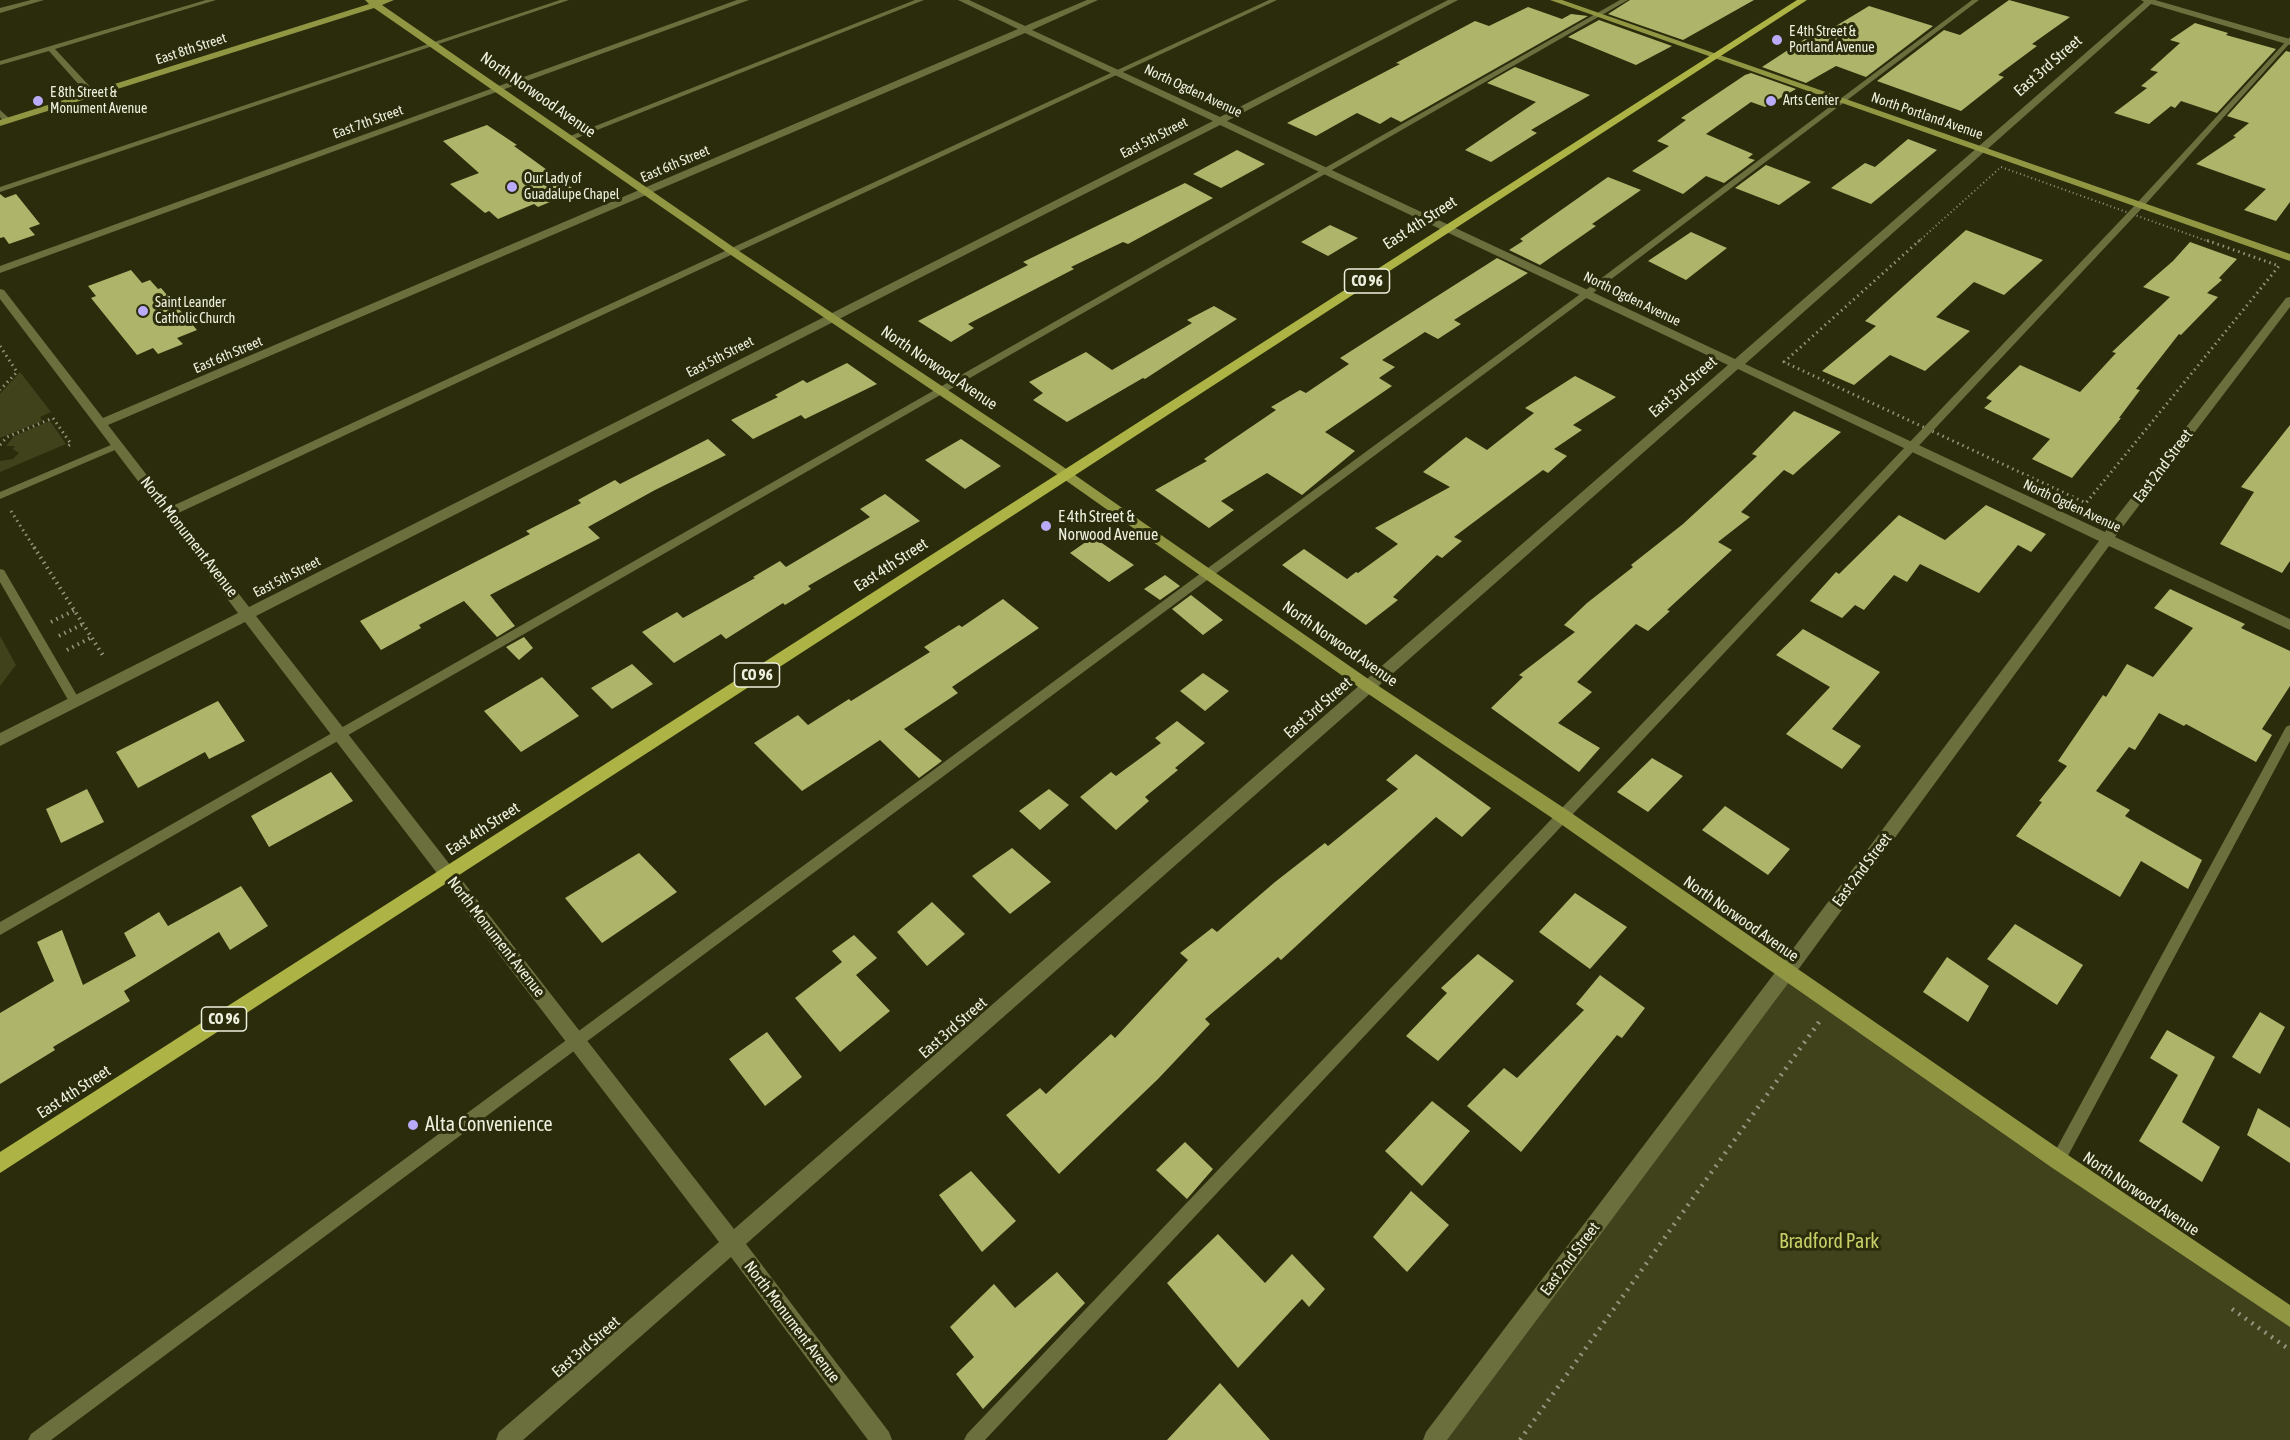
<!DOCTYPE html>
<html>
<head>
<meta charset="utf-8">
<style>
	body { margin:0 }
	canvas { display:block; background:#2a2c0c }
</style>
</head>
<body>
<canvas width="2290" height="1440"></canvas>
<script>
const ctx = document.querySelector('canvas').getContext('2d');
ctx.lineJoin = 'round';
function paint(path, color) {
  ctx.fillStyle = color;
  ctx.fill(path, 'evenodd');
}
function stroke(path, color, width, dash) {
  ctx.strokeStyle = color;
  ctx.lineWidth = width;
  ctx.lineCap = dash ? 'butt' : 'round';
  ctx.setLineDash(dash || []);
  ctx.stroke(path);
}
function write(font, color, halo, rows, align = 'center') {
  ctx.font = font + ' "Asap Condensed",sans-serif';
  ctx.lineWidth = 6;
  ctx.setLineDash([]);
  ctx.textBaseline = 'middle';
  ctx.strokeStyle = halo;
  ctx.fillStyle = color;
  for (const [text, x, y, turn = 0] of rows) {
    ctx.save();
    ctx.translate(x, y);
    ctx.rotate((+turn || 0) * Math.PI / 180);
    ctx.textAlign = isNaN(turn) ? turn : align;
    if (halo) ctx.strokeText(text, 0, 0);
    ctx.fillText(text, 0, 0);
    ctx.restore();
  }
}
const green = new Path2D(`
	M20,372l31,40 -11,5 2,4 -42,17v-44z
	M50,421l16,23 -66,28v-11l13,-2 6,-6 -6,-4 2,-3h-9l8,-10z
	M0,636l16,29 -16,21z
	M1786,972l504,345v123h-856z`);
const building = new Path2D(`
	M1630,0h124l-71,40 -75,-26z
	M2009,0l61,17 -38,27 5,2 -39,29 6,2 -43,34 -84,-30 67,-51 16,5z
	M1869,6l64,20 -67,51 -30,-11 -30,17 -44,-16 52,-34 7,2z
	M1528,7l34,12 9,-5 17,2 -187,106 -10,-5 -11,7 -23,-11 -41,23 -29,-13 113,-59 -4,-1 79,-42 14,5z
	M1599,20l73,26 -36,19 -68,-28z
	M2195,23l33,10 -2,2 50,14 -59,64 -36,-12 -6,7 -4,-2 -22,18 -35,-11 33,-25 -6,-2 17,-14 -8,-2 30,-27 -10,-3z
	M2286,51l4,1v150l-14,19 -32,-11 22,-21 -70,-25 40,-27 -3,-1 16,-13 -22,-7z
	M1515,67l75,28 -59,35 6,3 -46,29 -26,-12 71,-48 -49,-19z
	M1751,73l45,16 -31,18 -14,-5 -45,32 47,20 -5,4 7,2 -31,23 -18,-7 -23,18 -51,-23 37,-25 -12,-5 29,-21 -5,-2 64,-43z
	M487,125l30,20 -3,1 62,45 -38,16 -4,-3 -36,15 -9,-8 -4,2 -35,-29 29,-11 -36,-32z
	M1908,139l29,11 -66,54 -40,-16 34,-25 10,4z
	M1237,150l28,14 -44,24 -28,-14z
	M1766,165l45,17 -32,23 -44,-17z
	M1608,177l33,13 -49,34 4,2 -56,39 -31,-15 14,-9 -3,-2z
	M1185,183l28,15 -85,46 -5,-2 -52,25 3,2 -106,55 6,4 -23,14 -33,-21 110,-56 -5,-3z
	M0,194l5,4 11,-4 24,30 -11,4 6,7 -26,9 -5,-7 -4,1z
	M1330,225l28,13 -30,18 -27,-14z
	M1966,230l77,30 -39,35 -30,-13 -38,35 34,14 -45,40 -35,-16 -36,30 -32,-14 54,-45 -11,-5z
	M1691,232l36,16 -41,32 -38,-19z
	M2190,242l47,17 -18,19 3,2 -15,13 11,4 -37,38 -2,-1 -43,55 4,1 -21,28h2l-49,60 -40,-19 18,-20 -66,-31 8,-7 -6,-3 34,-33 60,27 36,-39 -4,-1 58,-55 -27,-10 30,-26z
	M1497,258l31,15 -74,47 7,4 -23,15 -13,-7 -43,28 13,7 -16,11 13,8 -67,46 30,19 -53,44 -35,-22 -46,28 13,9 -25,18 -54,-38 52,-29 -3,-2 72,-49 -5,-3 29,-17 6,3 43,-29 -9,-6z
	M131,270l11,13 8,-3 8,9 3,-1 36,42 -20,8 6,6 -25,10 -5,-6 -16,7 -46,-57 5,-2 -8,-10z
	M1214,306l23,13 -92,60 -2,-1 -76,44 -34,-22 10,-7 -14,-11 57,-30 26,18 80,-47 -5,-3z
	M847,363l30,21 -72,35 -4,-4 -48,24 -22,-19 47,-23 -3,-2 28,-15 4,3z
	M1575,376l41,21 -43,28 9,5 -28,19 13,7 -19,17 -5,-3 -89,67 8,4 -20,17 -5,-3 -44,42 5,3 -32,25 -84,-60 22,-16 43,30 9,-7 2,1 40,-29 -23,-16 75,-41 -27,-15 43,-35 21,13 47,-37 -9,-5z
	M1794,411l47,21 -48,43 -9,-5 -43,42 9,5 -32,25 14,8 -65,60 3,1 -22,20 -12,-7 -59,58 15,10 -34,31 42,25 -21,24 -88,-64 32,-31 -4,-2 56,-43 -11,-7 23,-22 46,-36 -2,-2 52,-41 74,-68 -5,-2z
	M2290,425v136l-8,12 -62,-29 34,-52 -13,-5z
	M708,439l18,16 -71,35 -67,37 12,11 -110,57 25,31 -18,11 -33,-36 -45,24 2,3 -40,22 -21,-29 170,-87 -4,-3 55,-28 -3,-3 37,-20 5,4z
	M961,439l40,27 -36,23 -40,-29z
	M885,494l35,27 -112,65 3,3 -26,16 -2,-2 -57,36 -5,-5 -47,29 -32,-31 35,-20 6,6 72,-40 -2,-1 27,-16 6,6 84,-50 -10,-8z
	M1986,505l60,29 -15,18 -13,-7 -39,48 -59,-29 -13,18 -13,-7 -30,35 -9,-5 -13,13 -32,-17 26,-29 3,2 60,-59 46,25z
	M1093,537l41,28 -25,17 -39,-29z
	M1165,575l15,11 -20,14 -16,-11z
	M2170,589l75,35 -4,4 49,23v35l-28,43 10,6 -16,27 -70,-38 -2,2 -25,-13 -24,37 -6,-3 -33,44 34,19 -5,6 77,44 -14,29 -47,-28 -21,36 -104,-61 26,-34 -3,-1 28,-35 -9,-5 45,-66 3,2 21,-33 26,13 40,-49 -39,-20z
	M1191,595l32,25 -20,15 -31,-26z
	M1003,599l36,29 -87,59 6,6 -54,36 38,32 -23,17 -39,-38 -78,51 -48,-48 44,-28 10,10 41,-26 2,2 79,-49 -6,-5 35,-22 3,2z
	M1803,629l77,43 -48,57 29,17 -19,23 -56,-35 44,-47 -54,-32z
	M524,637l9,11 -14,12 -13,-13z
	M632,664l21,20 -41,25 -21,-21z
	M1203,673l26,18 -24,20 -25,-20z
	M542,677l37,39 -58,36 -37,-41z
	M218,701l27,40 -36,18 -4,-7 -67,36 -22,-36z
	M1177,721l28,22 -30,25 3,2 -33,27 4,4 -33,29 -36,-33 31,-25 5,4 45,-33 -6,-5z
	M1416,754l75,54 -29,29 -26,-20 -155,143 -3,-3 -73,62 5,5 -52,55 -99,95 -53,-59 34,-27 6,6 65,-60 4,4 73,-78 -8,-7 32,-25 5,4 58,-50 50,-39 3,3 70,-57 -12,-9z
	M1652,758l31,18 -35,36 -31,-20z
	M331,772l22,29 -84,46 -18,-31z
	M87,789l17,33 -43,21 -15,-34z
	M1049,789l20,16 -29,25 -21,-19z
	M1725,806l65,43 -22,26 -66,-45z
	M1012,848l39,34 -41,32 -38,-38z
	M639,853l38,39 -75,51 -37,-45z
	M241,886l27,40 -38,24 -11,-18 -95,59 6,10 -77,46 2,3 -55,34v-71l54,-32 -17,-39 25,-12 21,55 53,-29 -12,-23 35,-21 9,14z
	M1575,893l52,34 -37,42 -51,-37z
	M932,902l33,32 -38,32 -30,-34z
	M2015,924l68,41 -26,40 -70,-46z
	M854,935l23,23 -21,17 34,36 -50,41 -45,-54 47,-36 -10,-11z
	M1478,954l36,27 -76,80 -32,-25 41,-43 -6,-5z
	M1947,957l42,29 -21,36 -45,-30z
	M1600,975l45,33 -23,30 -5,-3 -96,117 -54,-46 37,-38 13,10 67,-68 -8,-6z
	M2260,1012l25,15 -25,47 -28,-17z
	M2167,1030l48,27 -33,65 38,25 -18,35 -63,-41 39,-66 -28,-17z
	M767,1032l35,45 -37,29 -36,-47z
	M1432,1101l38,30 -48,55 -37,-35z
	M2258,1108l32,20v35l-43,-28z
	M1185,1142l28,27 -26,30 -31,-29z
	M971,1171l45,50 -34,31 -43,-57z
	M1411,1191l38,34 -42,47 -34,-35z
	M1218,1234l47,49 27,-29 33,35 -16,18 -7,-8 -64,69 -71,-85z
	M1057,1272l28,31 -102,106 -27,-35 18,-17 -24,-30 44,-43 21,24z
	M1220,1383l50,57h-103z`);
const pathFar3 = new Path2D(`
	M1918,242l83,-75 209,75`);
const pathFar2 = new Path2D(`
	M1920,240l-136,122 302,141 193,-237 -73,-26
	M0,346l17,26 -17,18
	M0,445l7,-8 46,-19 18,26 -3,2
	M11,511l24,38`);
const pathFar1 = new Path2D(`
	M34,547l70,110
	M51,622l24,-12
	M59,636l24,-12
	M67,650l25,-13`);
const path = new Path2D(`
	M2232,1309l58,41
	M1520,1440l299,-418`);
const lane = new Path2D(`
	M206,0h10l-161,49 40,43v4h-6l-40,-45 -49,14v-4z
	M560,0h9l-569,192v-5z
	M915,0h9l-352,140 -7,-2z
	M1269,0h8l-1103,515h-8l-1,-3 1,-3z
	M1620,0h8l-1628,935v-13z
	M1972,0h7l-390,296 -1538,1144h-23l3,-6 1552,-1142z
	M2290,37v6l-147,164 -1158,1233h-21l3,-6 1170,-1231z
	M0,110l10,9v4h-6l-4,-6z
	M118,442l5,3 -1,2 -122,52v-7z
	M0,569l4,1 75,129 2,3 -2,3h-8l-71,-123z
	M2290,725v16l-227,424 -5,3 -5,-3 -3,-5 3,-5 233,-428z`);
const street = new Path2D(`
	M31,0h13l-44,13v-5z
	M737,0h12l-749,273v-7z
	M958,0h11l56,26 62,-26h11l-66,30 188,87 228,-117h10l-231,121 508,238 409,-357 -3,-2h14l135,39v6l-139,-41 -406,360 360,168 181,-234 4,-1v10l-175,230 175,82v11l-181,-84 -317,432 -345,462h-24l3,-8 354,-466 319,-425 -361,-172 -992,875 143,188 3,8h-24l-137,-183 -208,183h-27l3,-8 220,-190 -474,-620 -245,124v-13l238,-120 -238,-314v-10l4,1 99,128 915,-389zM1025,33l188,88 -964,486 -141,-182zM1220,125l508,240 -994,864 -478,-613z`);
const secondary = new Path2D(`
	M365,0h29l-12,5 354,244 323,215 315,219 193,127 498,343 225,152v22l-239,-160 -496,-347 -191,-129 -313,-221 -323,-217 -354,-245 -374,118v-6l369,-116z
	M1550,0h12l728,254v7z`);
const primary = new Path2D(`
	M1797,0h10l-1807,1173v-21z`);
const markers = [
	[1777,40,6,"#b9abf7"],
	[38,101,6,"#b9abf7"],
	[1771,101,6,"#b9abf7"],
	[512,187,6,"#b9abf7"],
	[143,311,6,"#b9abf7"],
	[1046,526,6,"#b9abf7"],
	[413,1125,6,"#b9abf7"]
];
const farPoinames = [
	["E 4th Street &",1789,32],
	["Portland Avenue",1789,48],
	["E 8th Street &",50,93],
	["Monument Avenue",50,109],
	["Arts Center",1783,101],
	["Our Lady of",524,179],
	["Guadalupe Chapel",524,195],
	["Saint Leander",155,303],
	["Catholic Church",155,319]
];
const farStreetnames = [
	["East 8th Street",191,49,-18],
	["North Ogden Avenue",1193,91,25],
	["North Portland Avenue",1927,116,19],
	["East 7th Street",368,122,-20],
	["East 5th Street",1154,138,-27],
	["East 6th Street",675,164,-23],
	["North Ogden Avenue",1632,299,26],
	["East 6th Street",228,355,-23],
	["East 5th Street",720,357,-27],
	["North Ogden Avenue",2072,506,25],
	["East 5th Street",287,577,-27]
];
const shields = [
	[1367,281,45],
	[757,675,45],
	[224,1019,45]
];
const shieldNames = [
	["CO 96",1367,281],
	["CO 96",757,675],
	["CO 96",224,1019]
];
const streetNames = [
	["East 3rd Street",2048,66,-41],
	["North Norwood Avenue",538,95,35],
	["East 4th Street",1420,223,-33],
	["North Norwood Avenue",939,368,34],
	["East 3rd Street",1683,387,-41],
	["East 2nd Street",2163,466,-53],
	["North Monument Avenue",189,537,52],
	["East 4th Street",891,565,-33],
	["North Norwood Avenue",1340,644,35],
	["East 3rd Street",1318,708,-41],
	["East 4th Street",483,829,-33],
	["East 2nd Street",1862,870,-53],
	["North Norwood Avenue",1741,919,35],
	["North Monument Avenue",496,937,52],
	["East 3rd Street",953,1028,-41],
	["East 4th Street",74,1092,-33],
	["North Norwood Avenue",2141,1194,34],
	["East 2nd Street",1570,1259,-53],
	["North Monument Avenue",792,1322,53],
	["East 3rd Street",586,1347,-41]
];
const poiNames = [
	["E 4th Street &",1058,517],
	["Norwood Avenue",1058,535]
];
const nearPoinames = [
	["Alta Convenience",425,1125]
];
const nearParknames = [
	["Bradford Park",1829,1242]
];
paint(green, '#40421b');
paint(building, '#aeb46a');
stroke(pathFar3, '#93957d', 2, [1, 3]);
stroke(pathFar2, '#93957d', 3, [1.5, 4]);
stroke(pathFar1, '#93957d', 4, [1.5, 4.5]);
stroke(path, '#93957d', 4.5, [2, 6]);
paint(lane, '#6b6f3d');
paint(street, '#6b6f3d');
paint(secondary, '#919643');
paint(primary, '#adb445');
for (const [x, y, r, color] of markers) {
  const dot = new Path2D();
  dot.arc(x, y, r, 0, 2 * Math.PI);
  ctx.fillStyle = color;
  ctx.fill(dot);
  stroke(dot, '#2a2c0c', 2);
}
write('14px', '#eef0de', '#2a2c0c', farPoinames, 'left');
write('14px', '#eef0de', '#2a2c0c', farStreetnames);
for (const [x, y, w] of shields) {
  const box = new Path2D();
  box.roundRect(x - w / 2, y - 12, w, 24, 4.5);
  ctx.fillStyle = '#2a2c0c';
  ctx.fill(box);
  stroke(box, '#eef0de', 1.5);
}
write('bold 15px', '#eef0de', null, shieldNames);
write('16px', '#eef0de', '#2a2c0c', streetNames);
write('16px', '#eef0de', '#2a2c0c', poiNames, 'left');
write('20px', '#eef0de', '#2a2c0c', nearPoinames, 'left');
write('20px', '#c7ce68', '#2a2c0c', nearParknames);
</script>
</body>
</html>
